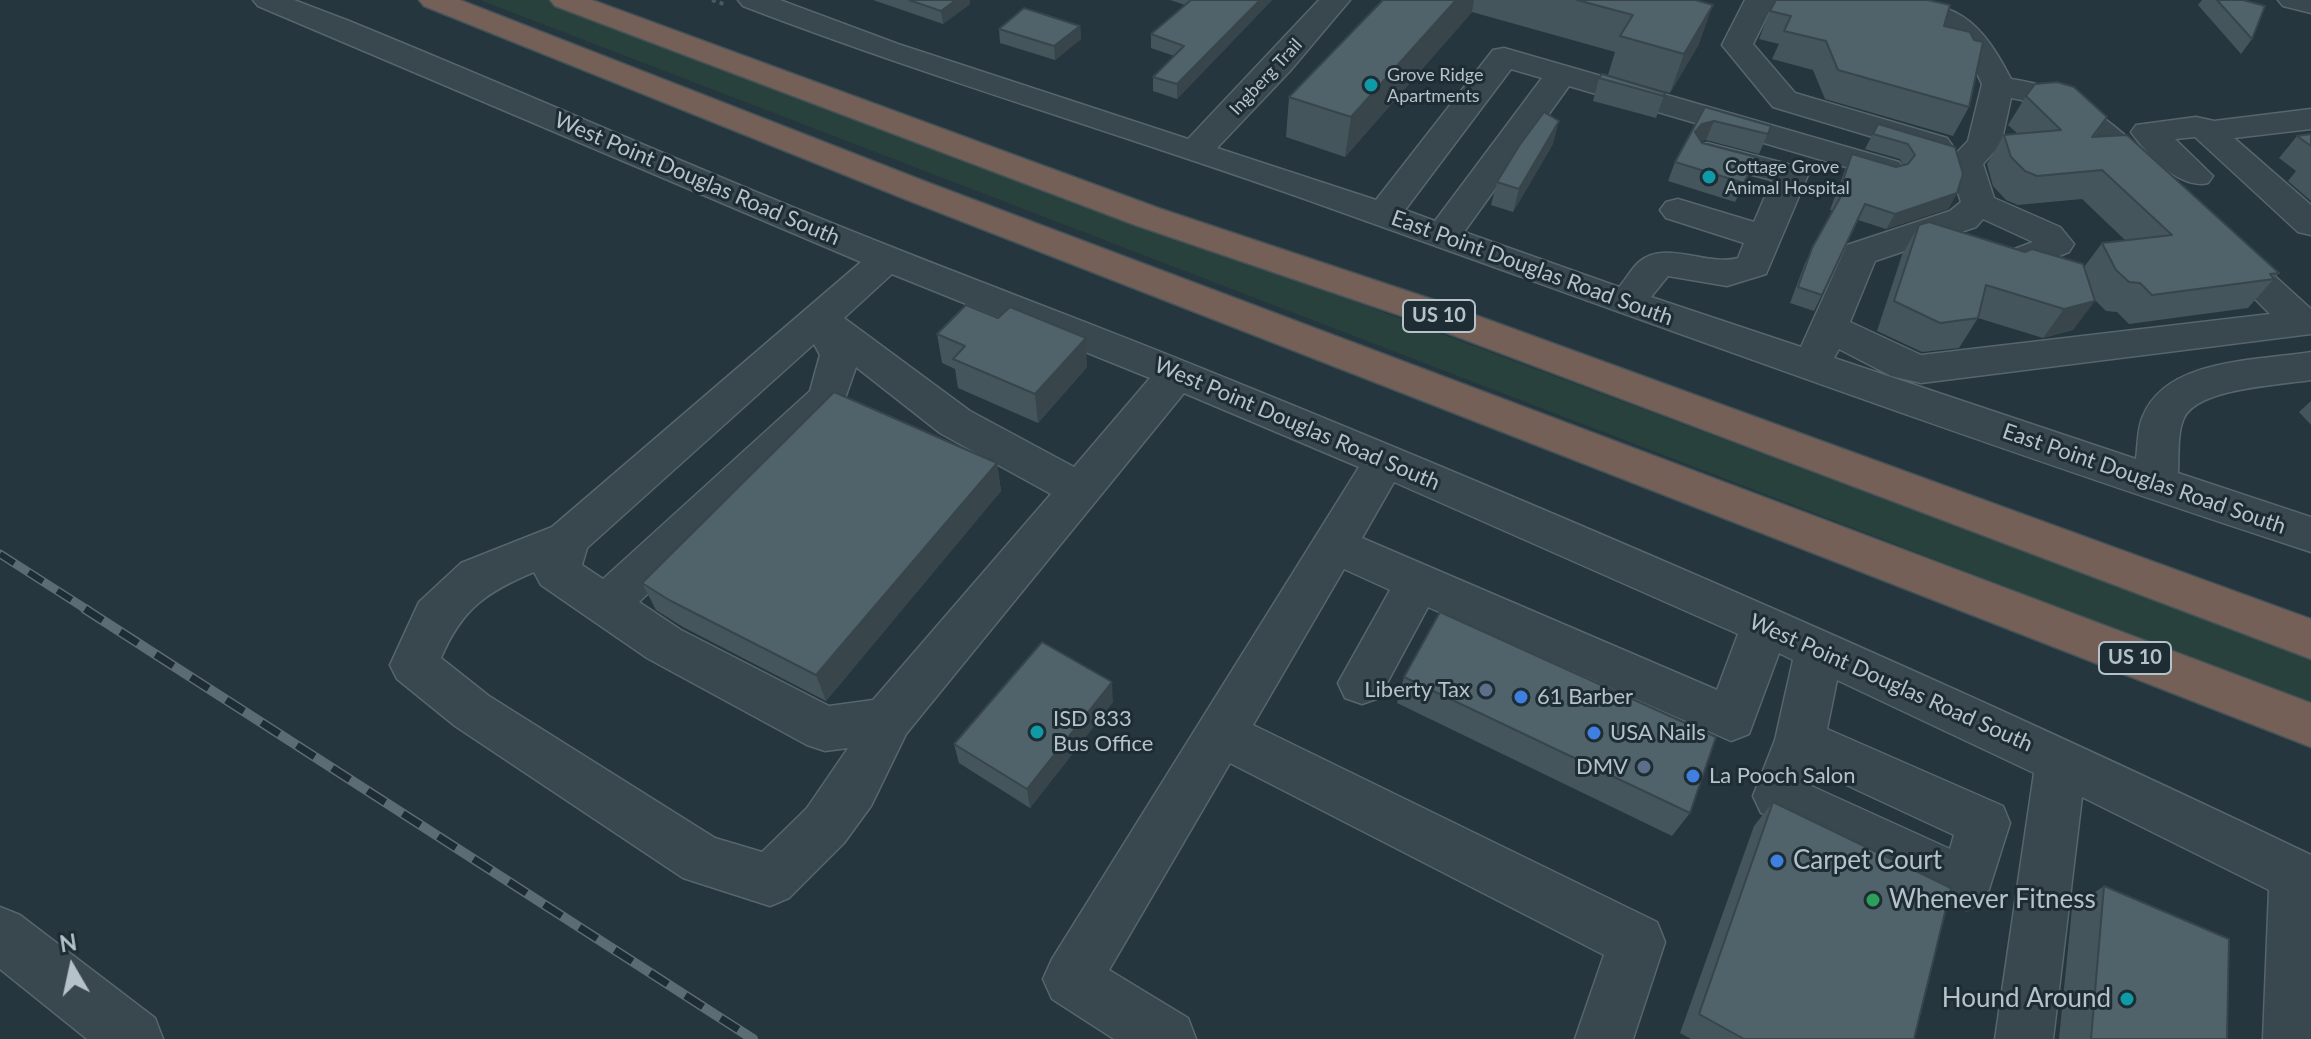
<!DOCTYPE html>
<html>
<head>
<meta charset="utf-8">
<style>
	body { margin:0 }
	#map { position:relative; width:2311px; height:1039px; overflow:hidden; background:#25363e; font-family:Lato,sans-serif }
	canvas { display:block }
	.north { position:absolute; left:32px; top:927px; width:80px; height:80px; -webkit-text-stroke:6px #1e2c33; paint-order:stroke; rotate:351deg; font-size:22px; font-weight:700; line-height:32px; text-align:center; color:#b5c2c9 }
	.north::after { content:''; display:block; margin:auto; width:28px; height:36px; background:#b5c2c9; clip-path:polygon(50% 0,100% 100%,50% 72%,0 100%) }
</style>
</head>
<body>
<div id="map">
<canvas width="2311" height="1039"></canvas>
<div class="north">N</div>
</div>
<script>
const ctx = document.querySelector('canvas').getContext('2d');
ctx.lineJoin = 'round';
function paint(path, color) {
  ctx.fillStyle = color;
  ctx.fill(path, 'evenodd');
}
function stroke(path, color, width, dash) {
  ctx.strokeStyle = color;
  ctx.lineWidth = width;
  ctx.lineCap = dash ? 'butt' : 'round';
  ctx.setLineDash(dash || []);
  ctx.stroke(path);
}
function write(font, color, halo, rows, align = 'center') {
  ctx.font = font + ' Lato,sans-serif';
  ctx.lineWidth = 6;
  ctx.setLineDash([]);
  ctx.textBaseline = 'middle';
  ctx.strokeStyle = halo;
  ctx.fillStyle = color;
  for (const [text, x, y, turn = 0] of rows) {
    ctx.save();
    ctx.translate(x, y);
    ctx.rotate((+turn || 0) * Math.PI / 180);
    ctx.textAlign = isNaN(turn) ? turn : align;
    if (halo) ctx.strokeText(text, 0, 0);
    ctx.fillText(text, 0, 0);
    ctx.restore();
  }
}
const green = new Path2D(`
	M480,0h68l1763,659v45z`);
const path = new Path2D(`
	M712,0l15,5`);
const minor = new Path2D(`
	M253,0h41l55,21c162,66 322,137 485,203 128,52 260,100 389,153 368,149 731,307 1088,478v184h-48l6,-149 -187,-93 -29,242h-58l39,-266 -197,-93 -10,49 176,77 7,17 -25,79 -19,8 -205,-97 -8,-17 22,-56 18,-80 -14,-7 -30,81 -18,7 -303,-134 -49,91 -17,6 -17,-6 -7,-15 52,-93 -46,-21 -91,156 404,197 8,20 -32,97h-58l29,-84 -374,-192 -121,207 79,48 8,21h-82l-62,-40 -9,-20 9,-20 307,-492 -175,-74 -278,341 -35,72 -27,37 -55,55 -19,8 -87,-28 -228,-152 -58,-47 -7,-14 29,-63 42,-39 91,-36 309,-265 -603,-256zM892,274l258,104 -76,89 -104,-56 -126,-93zM814,344l6,11 -10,36 -207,188 -21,-14 5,-17zM856,367l84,66 111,61 -178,206 -44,6 -148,-76 -42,-28 203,-195zM1394,482l344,152 -21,56 -355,-152zM534,572l7,13 106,73 160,87 18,6 23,-3 -41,60 -45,44 -47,-14 -226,-142 -48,-38c21,-49 45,-66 93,-86zM1814,770l140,65 -4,14 -141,-64z
	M738,0h42l118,44 290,95 131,-139h31l-60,71 -73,77 159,52 117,-150 11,-2 395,114 5,7 -5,7 -12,3 -318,-93 -105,146 155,55c7,-8 13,-19 20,-25 26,-23 69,5 99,-4l6,-15 -78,-25 -6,-8 6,-8 12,-3 76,23 18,-42 -77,-20 -5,-7 5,-7 12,-3 96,25 5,7 -42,99 -39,12 -59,-10 -17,21 150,50 46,-102 103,-34 11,-9 -13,-40 20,-21 14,-57 -14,-30 -33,-32 -63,-16 -5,-6c79,0 107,6 144,79 57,7 118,50 150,97l-5,7 -12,3 -12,-3c-35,-34 -70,-78 -121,-85l-10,46 -18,20 11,34 66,29 14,17 -5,8 -63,26 -32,-9 -5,-8 5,-8 13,-4 17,4 29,-11 -50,-23 -7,8 -101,34 -25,61 71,33 349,-41 -67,-67 5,-8 13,-4 13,4 77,70v25l-390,49 -30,-7 -52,-27 -5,9 302,101c2,-13 1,-31 7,-43 24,-58 114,-55 168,-64v28c-31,5 -113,8 -127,38 -7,14 -5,39 -6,55l133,44v35c-329,-107 -657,-228 -984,-345 -194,-70 -392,-127 -584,-201zM1511,69l31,9 -107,143 -30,-11z
	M1745,0h30l-22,44 42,49 152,45 5,7 -5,7 -12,3 -12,-3 -150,-45 -51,-62z
	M2278,0h33v13l-28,-7z
	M2311,109v20l-77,9 77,67v30l-13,-3 -103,-95 -20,2 38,37 -5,7c-28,7 -61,-29 -77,-51l5,-7 60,-8 18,4z
	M0,907l20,8 135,103 8,21h-76l-87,-70z`);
const highway = new Path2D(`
	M419,0h41l469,183 1382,520v44l-1406,-548 -481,-193z
	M550,0h42l569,209 270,90 880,320v40l-906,-342 -270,-92 -580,-219z`);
const railFar1 = new Path2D(`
	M0,554l89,57`);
const rail = new Path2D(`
	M85,609l668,430`);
const wall = new Path2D(`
	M873,0h97v4l-27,20z
	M1170,0h102l-95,99 -24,-8v-14l21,-21 -23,-8v-14l34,-29z
	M1383,0h312l4,44 -29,49 -62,-18 7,-23 -143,-40 -127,145 -59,-20 3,-40z
	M2202,0h41l9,39 -11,15 -43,-49z
	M1770,11l174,15 25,81 -16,29 -128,-37 -12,-29 -41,-11 7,-15 -20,-5z
	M1080,26l1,13 -26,21 -55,-17 -1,-14z
	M1599,78l66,15 -9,25 -63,-17z
	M2026,96l81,21 -13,20 185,136 -31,35 -119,16 -12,-12 -11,-1 -12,-12 -21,31 -30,8 -65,-20 -19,30 -37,4 -45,-21 25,-76 17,-30 165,42 18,-24 23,-3 -43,-41 -64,6 -12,-5 -13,-14 -6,-22 17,-29 14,-1 -10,-9z
	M1705,107l66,19 -12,28 -53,-14 -5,1 47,36 -13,25 -67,-21 7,-19z
	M1878,124l77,23 2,46 -9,16 -62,20 -28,-9 -44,91 -24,-8 15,-40 28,-52 -3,-1 15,-40 7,-16 44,13 7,-2 -3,-6 -35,-10z
	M2311,134v67l-23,-20 8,-10 -17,-13 18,-22z
	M1553,144l-40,68 -22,-7 6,-23z
	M937,334l150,33 -49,56 -80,-35 -3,-19 -13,-6z
	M2311,401v24l-12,-13z
	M997,463l4,28 -175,210 -143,-74 -27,-17 -14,-27z
	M1404,677l286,136 -18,23 -275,-133z
	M1113,702l-83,106 -71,-45 -5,-19z
	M1773,802l141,237h-223l-11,-6 74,-207z
	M2104,886l123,153h-168l13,-131z`);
const shadedWall = new Path2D(`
	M956,0h14v4l-27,20 -2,-13z
	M1260,0h12l-95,99v-15z
	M1456,0h18l-2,12 -127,145 6,-40z
	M1713,5l-14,39 -29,49 14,-39z
	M1080,26l1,13 -26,21 -1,-14z
	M1559,121l-6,23 -40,68 6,-23z
	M1714,121l-8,19 -12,3 1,-11 7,-8z
	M1957,193l-9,16 -62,20 9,-15z
	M2095,301l-22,29 -30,8 21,-29z
	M1086,338l1,29 -49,56 -3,-29z
	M997,463l4,28 -175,210 -10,-26z
	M1112,682l1,20 -83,106 -3,-19z`);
const building = new Path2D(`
	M909,0h47l-15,11z
	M1191,0h69l-83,84 -24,-7 31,-31 -33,-12z
	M1383,0h73l-105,117 -62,-20z
	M1577,0h118l18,5 -29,49 -64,-18 13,-21z
	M1776,0h152l22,5 -6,21 26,6 4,8 9,2 -14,65 -131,-37 -12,-29 -42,-10 7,-15 -21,-5z
	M2217,0h26l22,6 -13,33z
	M1024,8l56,18 -26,20 -55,-17z
	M1602,74l63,19 -1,3 -65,-18z
	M2057,82l17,5 33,30 -15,20 35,-2 152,138 -9,1 4,5 -122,16 -12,-12 -11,-1 -13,-12 -14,-27 70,-8 -70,-65 -65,6 -12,-5 -14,-14 -7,-22 57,-5 -35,-34 9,-12z
	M1705,107l66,19 -3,8 -54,-13 -12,3 -7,8 7,11 54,14 -12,26 -69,-21z
	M1544,112l15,9 -40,68 -22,-7 22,-36z
	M1878,124l77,23 8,27 -6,19 -62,21 -30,-10 -43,91 -24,-8 14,-39 29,-52 -3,-1 14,-41 44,13 12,-3 7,-9 -7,-11 -35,-10z
	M2311,134v12l-14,-10z
	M1929,222l96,30 7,-3 51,15 12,37 -31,8 -78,-24 -8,33 -38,5 -46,-22 25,-76z
	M966,305l32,13 12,-11 76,31 -51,56 -82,-35 12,-13 -28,-12z
	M834,392l163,71 -181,212 -147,-75 -27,-17z
	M1440,612l276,125 -26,76 -286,-136z
	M1042,642l70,40 -85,107 -73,-45z
	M1773,802l178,86 -37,151h-170l-45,-25z
	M2104,886l125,53 -2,100h-136z`);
const markers = [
	[1371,85,8,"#0f9aa8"],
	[1709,177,8,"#0f9aa8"],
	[1486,690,8,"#5c6f8a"],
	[1521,697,8,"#3f7fe0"],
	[1037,732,8,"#0f9aa8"],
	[1594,733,8,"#3f7fe0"],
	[1644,767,8,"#5c6f8a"],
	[1693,776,8,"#3f7fe0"],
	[1777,861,8,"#3f7fe0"],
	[1873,900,8,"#2e9e5b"],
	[2127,999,8,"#0f9aa8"]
];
const farPoinames = [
	["Grove Ridge",1387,75],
	["Apartments",1387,96],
	["Cottage Grove",1725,167],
	["Animal Hospital",1725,188]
];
const farStreetnames = [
	["Ingberg Trail",1266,77,-47]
];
const shields = [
	[1439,316,72],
	[2135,658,72]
];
const shieldNames = [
	["US 10",1439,316],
	["US 10",2135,658]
];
const streetNames = [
	["West Point Douglas Road South",697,179,23],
	["East Point Douglas Road South",1532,268,20],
	["West Point Douglas Road South",1297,424,23],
	["East Point Douglas Road South",2144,479,19],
	["West Point Douglas Road South",1891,683,24]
];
const poiNames = [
	["Liberty Tax",1470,690,"right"],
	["61 Barber",1537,697],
	["ISD 833",1053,719],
	["Bus Office",1053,744],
	["USA Nails",1610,733],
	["DMV",1628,767,"right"],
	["La Pooch Salon",1709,776]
];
const nearPoinames = [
	["Carpet Court",1793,861],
	["Whenever Fitness",1889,900],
	["Hound Around",2111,999,"right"]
];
paint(green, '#28413c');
stroke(minor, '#57656c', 3);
stroke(highway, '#445259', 3);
stroke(path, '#475d59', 4, [4, 4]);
paint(minor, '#39474e');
paint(highway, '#746056');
stroke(railFar1, '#5b6c75', 9);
stroke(rail, '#5b6c75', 10);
stroke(railFar1, '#1e2c33', 6, [17]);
stroke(rail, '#1e2c33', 7, [21]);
paint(wall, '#45555c');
paint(shadedWall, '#38454b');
paint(building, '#50636b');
stroke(building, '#38454b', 2);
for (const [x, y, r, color] of markers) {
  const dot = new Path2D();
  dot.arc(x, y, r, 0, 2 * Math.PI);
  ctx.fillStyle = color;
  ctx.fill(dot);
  stroke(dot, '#1e2c33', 3);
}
write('18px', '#b5c2c9', '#1e2c33', farPoinames, 'left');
write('18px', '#b5c2c9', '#1e2c33', farStreetnames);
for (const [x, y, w] of shields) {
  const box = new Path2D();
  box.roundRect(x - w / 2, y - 16, w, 32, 6);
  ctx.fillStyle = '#1e2c33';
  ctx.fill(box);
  stroke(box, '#b5c2c9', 2);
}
write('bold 20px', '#b5c2c9', null, shieldNames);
write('22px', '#b5c2c9', '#1e2c33', streetNames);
write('22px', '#b5c2c9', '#1e2c33', poiNames, 'left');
write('26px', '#b5c2c9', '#1e2c33', nearPoinames, 'left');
</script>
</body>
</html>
